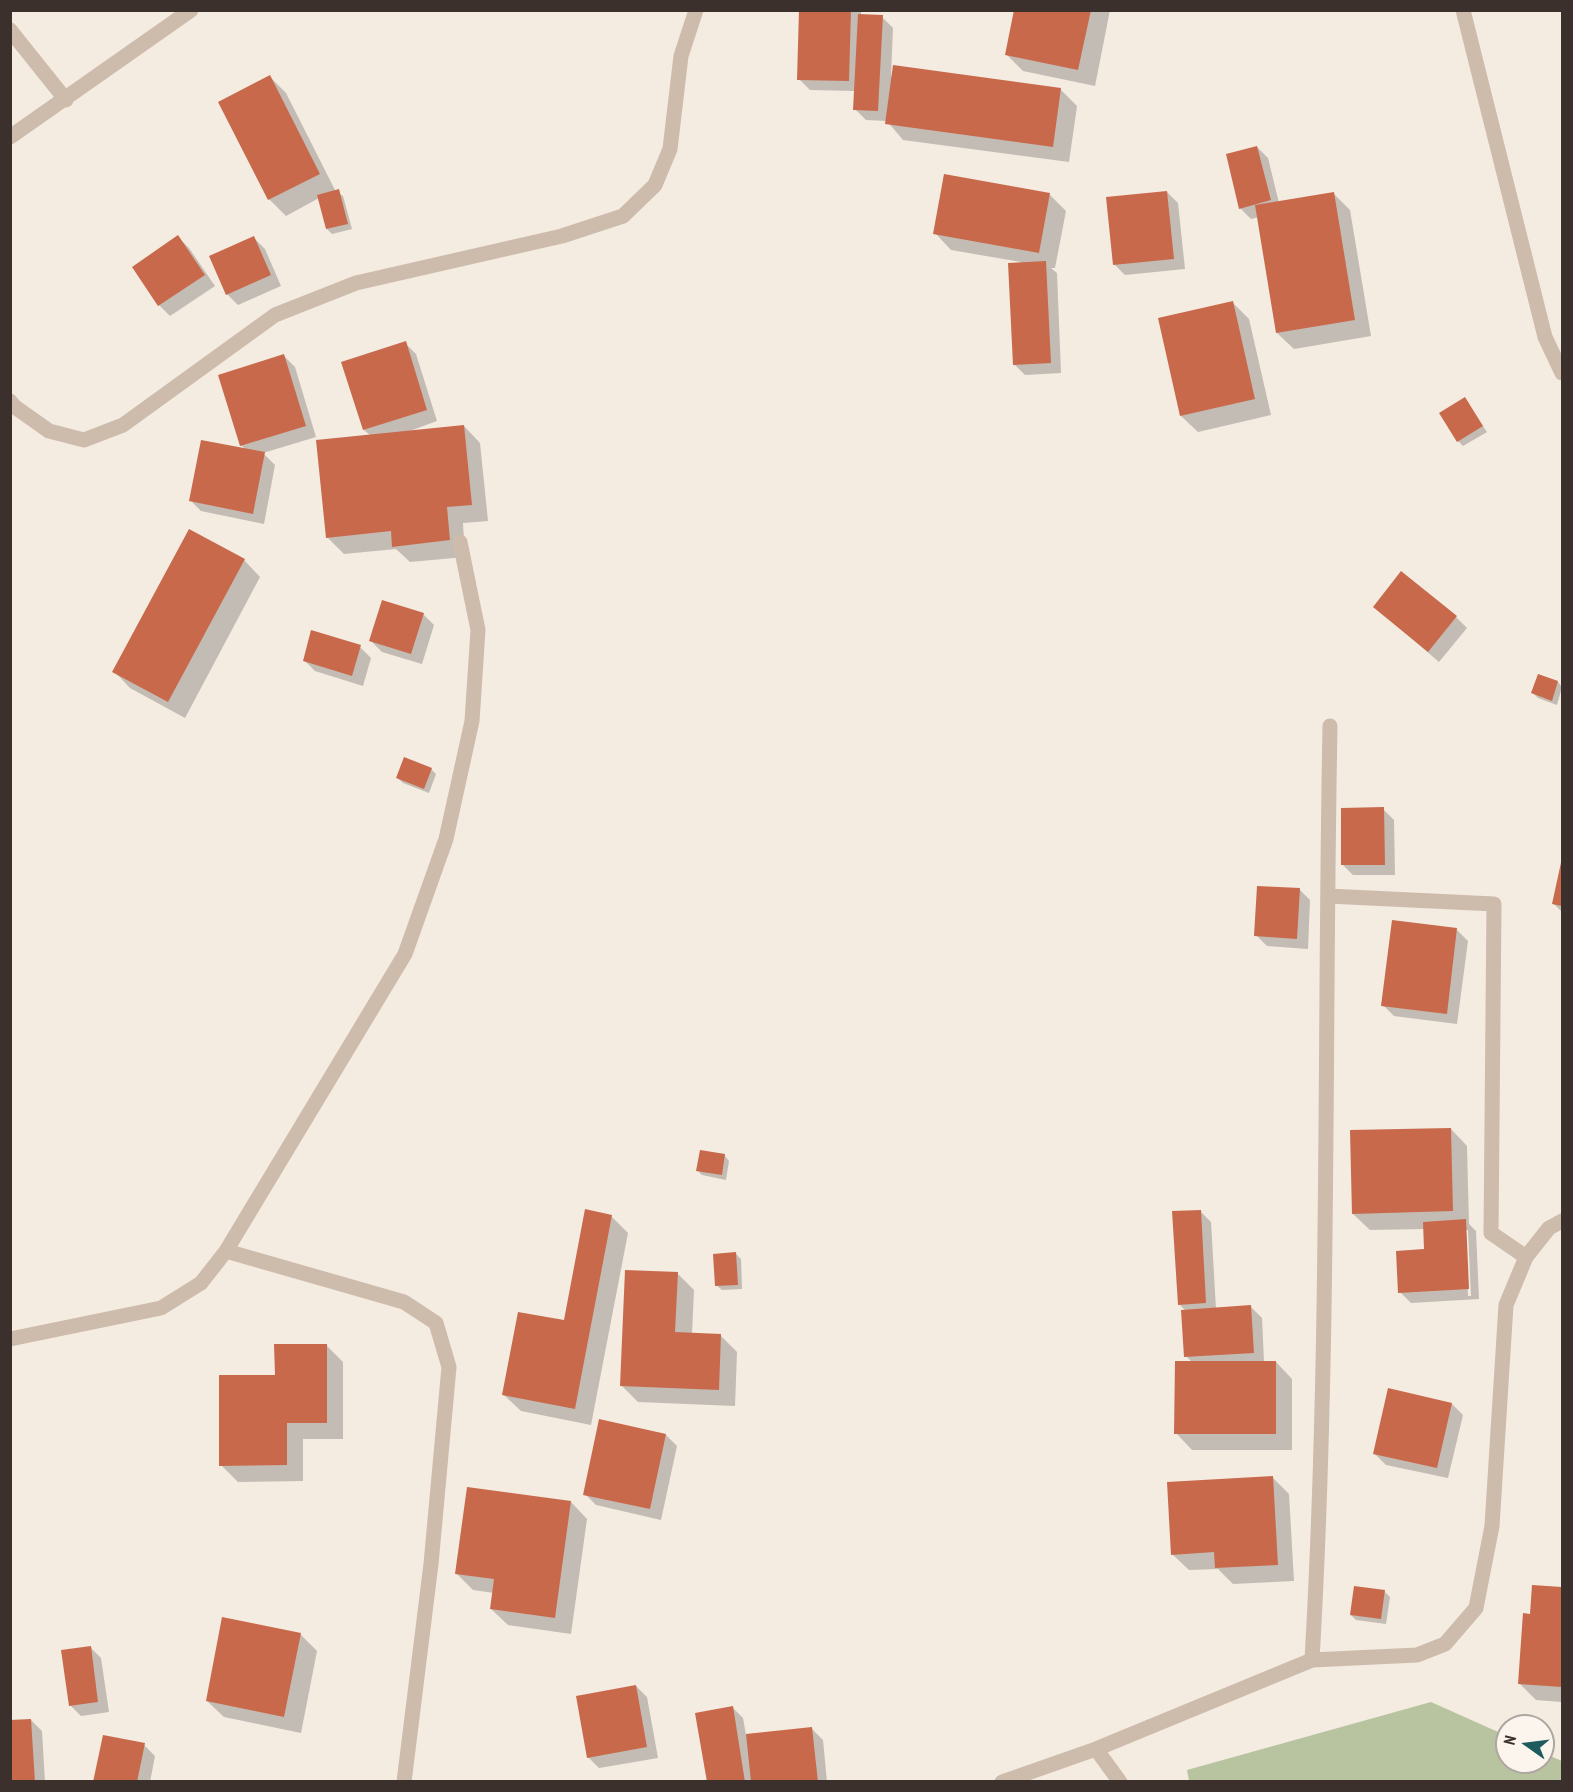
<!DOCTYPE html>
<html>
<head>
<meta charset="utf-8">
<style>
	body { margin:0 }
	#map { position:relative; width:1573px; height:1792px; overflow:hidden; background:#f4ebe1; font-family:"PT Sans Narrow",sans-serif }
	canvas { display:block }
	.frame { position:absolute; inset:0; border:12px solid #3b302b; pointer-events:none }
	.north { position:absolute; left:1495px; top:1714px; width:60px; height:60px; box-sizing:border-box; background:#fbf5ee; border:2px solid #aea6a0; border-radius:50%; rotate:284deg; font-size:16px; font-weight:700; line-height:24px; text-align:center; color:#3b302b }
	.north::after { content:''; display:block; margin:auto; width:21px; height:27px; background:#1f5a5e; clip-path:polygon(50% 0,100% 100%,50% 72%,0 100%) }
</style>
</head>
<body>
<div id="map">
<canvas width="1573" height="1792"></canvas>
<div class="frame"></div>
<div class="north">N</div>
</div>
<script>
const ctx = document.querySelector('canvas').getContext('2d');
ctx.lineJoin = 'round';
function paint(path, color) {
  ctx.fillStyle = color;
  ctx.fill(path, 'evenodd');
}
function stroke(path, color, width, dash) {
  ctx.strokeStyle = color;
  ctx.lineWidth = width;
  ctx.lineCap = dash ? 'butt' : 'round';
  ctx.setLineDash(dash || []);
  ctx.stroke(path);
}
const green = new Path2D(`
	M1431,1702l76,34v26h36v-9l19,8v20h-373l-2,-11z`);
const shadow = new Path2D(`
	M800,10h61v6l21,1 11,11 -2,48 169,13 17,17 -8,56 -166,-22 -16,-19 -21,-1 -11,-11v-18l-45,-1 -11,-11z
	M1016,10h94l-15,76 -72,-15 -17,-17z
	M270,77l16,16 50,99 7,4 9,33 -20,5 -5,-5 -8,-31 -33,18 -17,-17z
	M1257,147l11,11 11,45 55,-9 16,16 21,126 -77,13 -17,-16 -18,-116 -8,2 -11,-11z
	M1167,192l11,11 7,66 -60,6 -11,-11z
	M1049,194l17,17 -11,57h-4l6,5 4,100 -36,2 -11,-11 7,-102 -70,-12 -16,-17z
	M178,237l11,11 26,38 -45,30 -11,-11 -25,-38z
	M254,238l11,11 16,37 -43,19 -11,-11z
	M1233,303l16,16 22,96 -73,17 -17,-16z
	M405,343l11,11 21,67 -30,11 57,-6 16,17 8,78 -25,2 2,34 -55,5 -14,-13 -52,5 -17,-17 44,-101 -7,-6 -21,-67z
	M284,356l11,11 21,70 -53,16 12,12 -11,59 -63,-13 -11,-11 56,-50 -5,-5z
	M1465,399l22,33 -24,14 -5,-5z
	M244,560l16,17 -75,141 -55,-30 -16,-17z
	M1375,607l81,10 11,11 -28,34z
	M423,614l11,11 -12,39 -40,-12 -11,-11z
	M360,647l11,11 -8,28 -48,-15 -11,-11z
	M1539,676l19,6 4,5 -5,18 -19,-7 -5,-5z
	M431,769l5,5 -7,19 -26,-10 -5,-5z
	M1383,809l11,11 1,55h-42l-11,-11z
	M1562,860v52l-9,-9z
	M1299,889l11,11 -2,49 -41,-3 -11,-11z
	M1457,930l11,11 -11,83 -63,-8 -11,-11z
	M1451,1129l16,17 2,78 7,7 3,68 -68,4 -11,-11 26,-41 -1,-22 -55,1 -17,-16zM1465,1230h3l3,66h-3z
	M724,1155l5,6 -3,19 -24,-5 -5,-5z
	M1200,1211l11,11 5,87 35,-2 11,11 2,44h12l16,17v71h-100l-16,-17 16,-71 -6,-6v-45l-7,-7z
	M611,1216l17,17 -37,192 -70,-14 -17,-16 61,-73z
	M736,1254l5,5 1,30 -20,1 -6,-5z
	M677,1273l17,17 -2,44 29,2 16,16 -2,54 -97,-4 -17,-17z
	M326,1345l17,17v77h-40v42l-65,1 -17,-17 55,-88z
	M1452,1404l11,11 -15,63 -62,-13 -11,-11z
	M666,1435l11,11 -16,74 -65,-15 -11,-11z
	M1273,1478l16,16 5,87 -61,3 -15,-15 -29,1 -17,-16z
	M571,1502l16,17 -16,115 -63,-9 -17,-16 3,-16 -21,-3 -17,-17z
	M1533,1587l29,2v113l-26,-2 -16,-16 12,-68z
	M1385,1592l5,5 -4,27 -30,-4 -5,-5z
	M223,1619l78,16 16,16 -16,82 -77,-16 -17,-16z
	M90,1647l11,11 8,54 -28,4 -11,-11z
	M636,1686l11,11 11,61 -59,10 -11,-11z
	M732,1707l11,11 3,17 66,-6 11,11 4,42h-119z
	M31,1720l11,11 3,51h-35z
	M144,1745l11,11 -5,26h-55z`);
const building = new Path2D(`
	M799,10h52l-2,71 -52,-1z
	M1014,10h77l-13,60 -73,-15z
	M858,14l25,1 -5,96 -25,-1z
	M893,65l168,23 -8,59 -168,-23z
	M270,75l50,99 -52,26 -50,-98z
	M1257,146l14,54 -32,9 -13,-55z
	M944,174l106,19 -11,60 -106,-19z
	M339,189l9,35 -22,5 -9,-34z
	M1167,191l7,68 -61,6 -7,-68z
	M1334,192l21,128 -79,13 -21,-128z
	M178,235l27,40 -47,31 -26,-39z
	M254,236l17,39 -45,20 -17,-39z
	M1046,261l5,102 -38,2 -5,-102z
	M1233,301l22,98 -75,17 -22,-98z
	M406,341l21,69 -64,20 -22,-68z
	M284,354l22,72 -66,20 -22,-71z
	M1465,397l18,29 -26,16 -18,-29z
	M464,425l8,80 -25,2 3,33 -58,7 -1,-16 -65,7 -10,-98z
	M201,440l64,12 -12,62 -64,-13z
	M189,529l56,30 -77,143 -56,-30z
	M1401,571l56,45 -29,36 -55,-45z
	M382,600l42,13 -13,41 -42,-13z
	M311,630l50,15 -9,31 -49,-15z
	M1538,674l20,7 -6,20 -21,-8z
	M404,757l28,11 -8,21 -28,-11z
	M1384,807l1,58h-44v-57z
	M1562,858v48l-10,-2z
	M1257,886l43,2 -3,51 -43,-3z
	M1392,920l65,8 -10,86 -66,-8z
	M1451,1128l2,83 -101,3 -2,-84z
	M700,1150l25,4 -3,21 -26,-4z
	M585,1209l27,6 -37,194 -73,-14 16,-83 46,8z
	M1201,1210l5,93 -28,2 -6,-94z
	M1466,1219l3,70 -71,4 -2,-42 28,-2 -1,-27z
	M736,1252l2,33 -23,1 -2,-32z
	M625,1270l53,2 -3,60 46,2 -2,56 -99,-4z
	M1251,1305l3,48 -70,4 -3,-47z
	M274,1344h53v79h-40v42l-68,1v-91h56z
	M1175,1361h101v73h-102z
	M1388,1388l64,15 -15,65 -64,-14z
	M599,1419l67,15 -16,75 -67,-14z
	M1273,1476l5,89 -63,3 -1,-16 -43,3 -4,-73z
	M467,1487l104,14 -16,117 -65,-9 4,-30 -39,-5z
	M1532,1585l30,2v100l-44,-3 5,-71 7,1z
	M1354,1586l31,4 -4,29 -31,-4z
	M222,1617l79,16 -17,84 -78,-16z
	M91,1646l7,56 -29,4 -8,-56z
	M636,1685l11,62 -60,11 -11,-62z
	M733,1706l12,76h-38l-12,-69z
	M31,1719l4,63h-25v-62z
	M812,1727l6,55h-67l-5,-48z
	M103,1735l42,8 -8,39h-44z`);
const street = new Path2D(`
	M1463,10l82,327 17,36
	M10,30l56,70
	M10,137l181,-127
	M10,401l5,6 34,24 35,9 39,-15 152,-110 81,-32 206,-47 61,-20 32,-31 15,-36 11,-93 15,-46
	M1328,896l166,8 -3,329 35,24
	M226,1251l178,51 32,21 13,44 -18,197 -27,218
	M10,1339l151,-31 40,-25 25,-32 179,-297 41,-115 26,-118 6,-91 -18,-88
	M1312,1660c18,-311 12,-623 18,-934
	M1096,1749l24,33
	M1002,1782l94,-33 216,-89 105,-5 28,-11 31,-36 16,-82 14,-221 20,-48 23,-29 13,-7`);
paint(green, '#b8c4a0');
paint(shadow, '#0003');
paint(building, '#c8694b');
stroke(street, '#cdbbac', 15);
</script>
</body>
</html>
